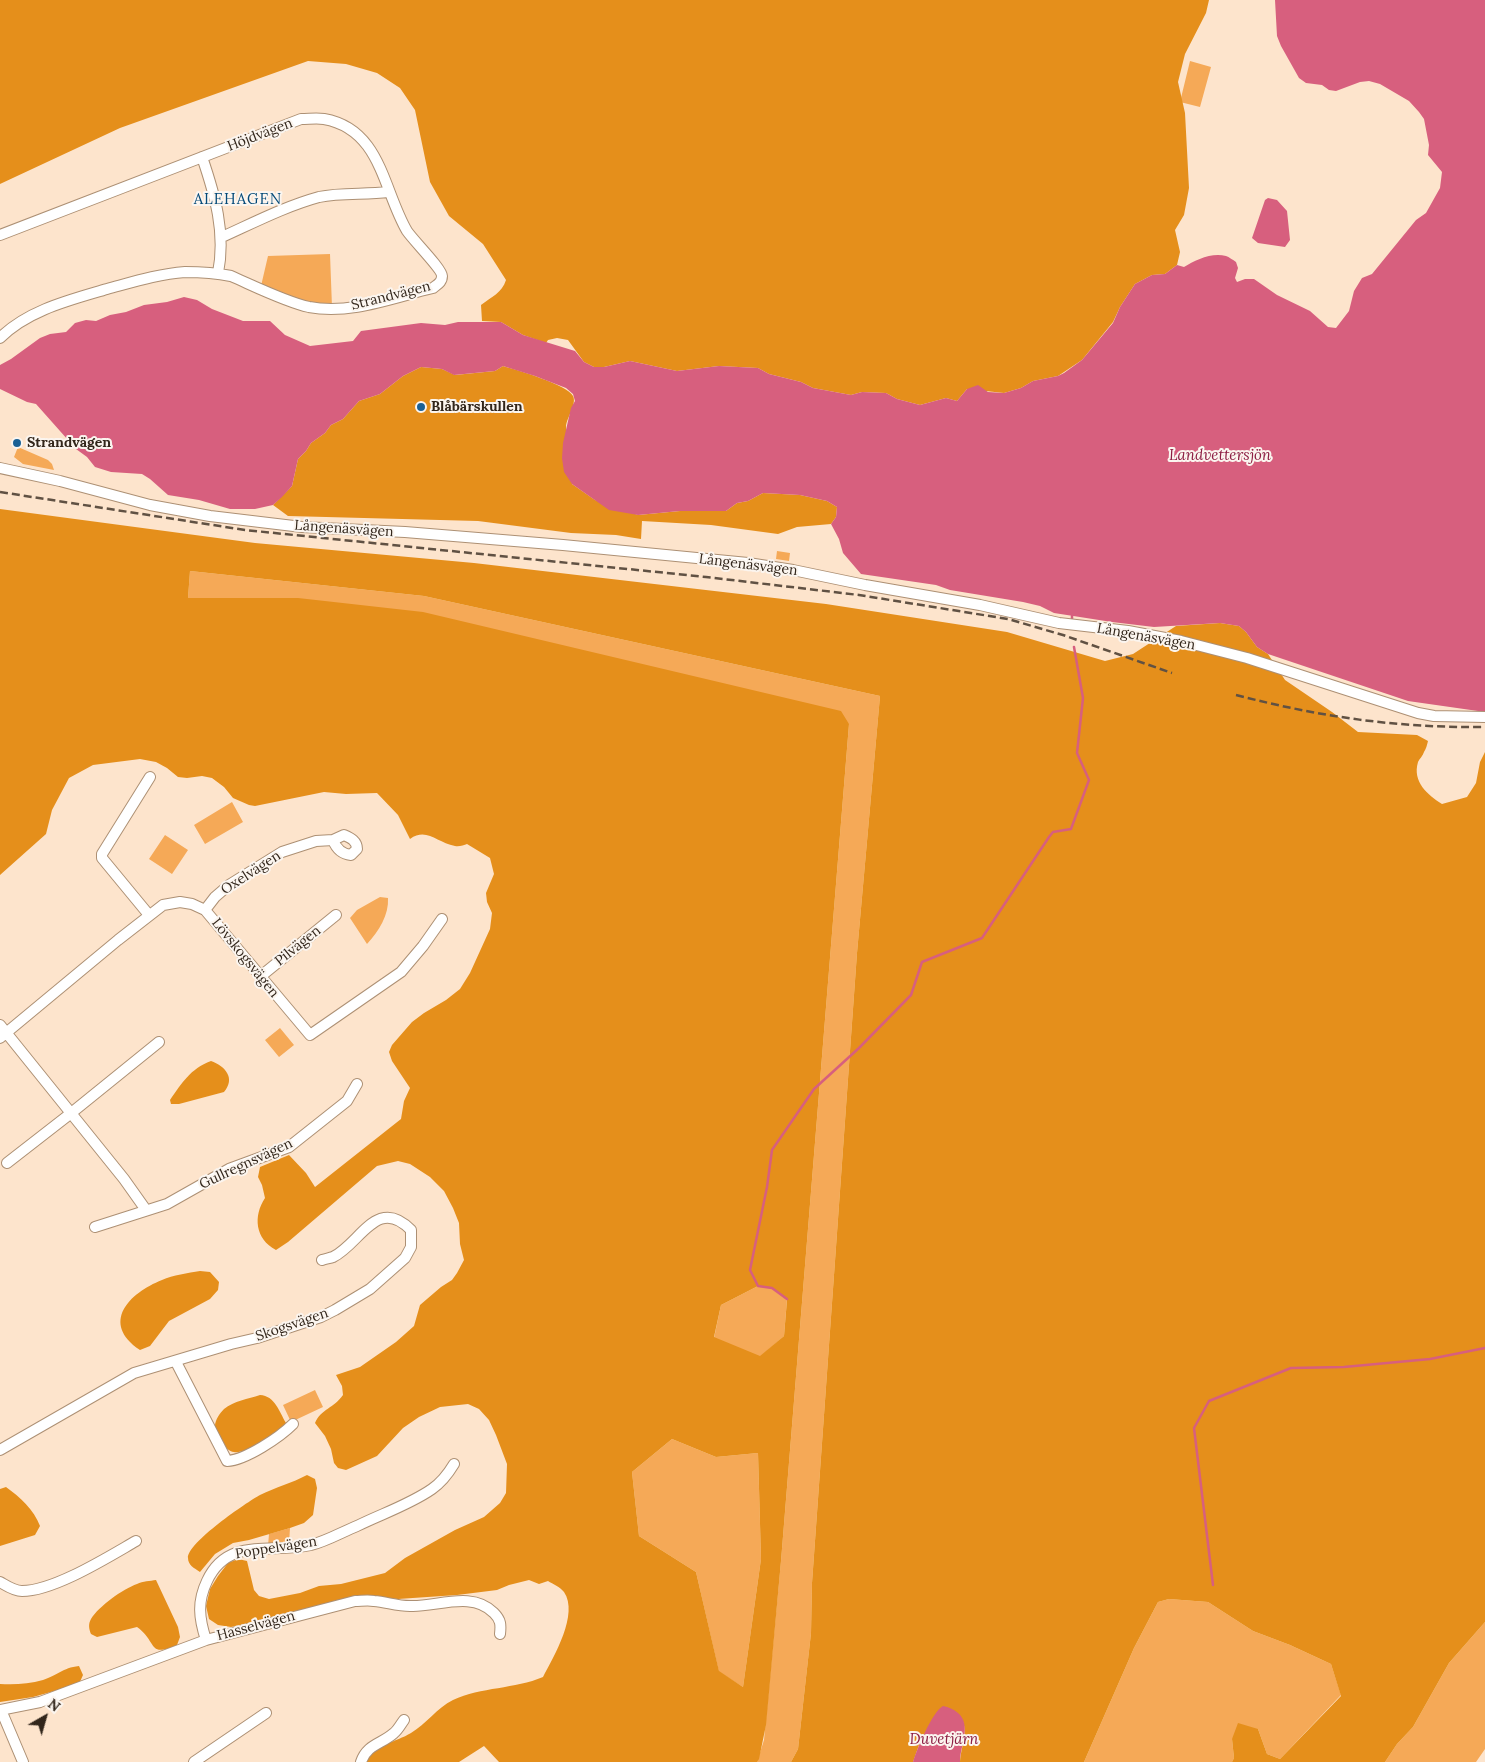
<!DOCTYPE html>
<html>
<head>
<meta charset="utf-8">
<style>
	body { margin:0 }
	#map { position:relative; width:1485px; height:1762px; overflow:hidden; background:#fde4cc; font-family:Lora,serif }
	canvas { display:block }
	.north { position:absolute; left:20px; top:1692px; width:50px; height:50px; -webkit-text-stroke:4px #fbf5ef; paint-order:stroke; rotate:38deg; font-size:14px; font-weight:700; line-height:20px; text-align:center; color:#32261b }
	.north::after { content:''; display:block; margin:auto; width:18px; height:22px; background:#32261b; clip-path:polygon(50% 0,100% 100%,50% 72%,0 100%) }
</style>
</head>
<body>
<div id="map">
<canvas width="1485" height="1762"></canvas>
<div class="north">N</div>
</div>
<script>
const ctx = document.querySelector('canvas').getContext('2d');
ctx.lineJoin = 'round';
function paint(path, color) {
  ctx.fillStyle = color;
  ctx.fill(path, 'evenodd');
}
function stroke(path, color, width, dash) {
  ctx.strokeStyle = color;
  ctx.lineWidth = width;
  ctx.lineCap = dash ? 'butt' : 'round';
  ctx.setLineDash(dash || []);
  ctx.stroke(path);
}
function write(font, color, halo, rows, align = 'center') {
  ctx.font = font + ' Lora,serif';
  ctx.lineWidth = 4;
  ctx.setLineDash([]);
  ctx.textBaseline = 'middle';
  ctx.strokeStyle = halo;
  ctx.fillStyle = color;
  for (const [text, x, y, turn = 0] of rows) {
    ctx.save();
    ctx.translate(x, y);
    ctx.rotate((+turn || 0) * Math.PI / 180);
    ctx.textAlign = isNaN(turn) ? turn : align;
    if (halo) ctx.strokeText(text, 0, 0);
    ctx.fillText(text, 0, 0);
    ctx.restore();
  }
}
const green = new Path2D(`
	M1190,61l21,6 -11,40 -20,-5z
	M330,254l2,53 -29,-3 -42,-18 7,-30z
	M18,447l30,13 4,4 2,6 -31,-6 -9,-7z
	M777,551l13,2 -1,8 -13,-2z
	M190,571l234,25 456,100 -23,257 -45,630 -1,50 -13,116 -7,13h-34l7,-22 17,-179 68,-837 -661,-126z
	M232,802l11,20 -38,22 -11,-19z
	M165,835l23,15 -16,24 -23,-15z
	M380,897l8,1c1,17 -9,33 -21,46l-17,-26 7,-8z
	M280,1028l14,17 -15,12 -14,-17z
	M758,1286l14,2 15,11 -3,37 -24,21 -46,-19 7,-33z
	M315,1390l8,17 -32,15 -8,-17z
	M672,1439l44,18 42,-4 3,106 -18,128 -24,-15 -23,-100 -57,-36 -7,-64z
	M290,1528l-1,16 -21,2 1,-12z
	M1169,1599l39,3 45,29 37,14 41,19 10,31 -61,64 -13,-5 -9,-25 -26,10 2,19 -2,4h-148l50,-114 24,-46z
	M1485,1622v127l-9,13h-91l12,-18 16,-17 36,-64z`);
const forest = new Path2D(`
	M0,0h1209l-3,13 -21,41 -7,28 7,31 4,75 -5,27 -9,15 5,22 -3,13 -12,9 -13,1 -17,9 -15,23 -7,15 -31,38 -24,16 -25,5 -12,7 -17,5 -37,-4 -10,12 -11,-3 -26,7 -23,-6 -11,-6 -24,-1 -11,3 -38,-7 -12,-6 -32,-8 -11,-6 -39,-2 -42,5 -47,-10 -26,6h-10l-10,-5 -16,-22 -11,-2 -9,2 -2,3 -23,-8 -22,-13 -19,-1 -1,-16c10,-8 21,-12 25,-25l-23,-36 -34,-28 -19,-34 -15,-72 -15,-22 -23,-15 -31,-9 -38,-3 -188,67 -120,56z
	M503,366c14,4 65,19 70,30 4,8 -6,21 -7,30 0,19 4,39 6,58l23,16 43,15 42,-4h46l11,-8 11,-2 15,-8 37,2 27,6 10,6 -1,10 -5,7 -34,3 -19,7 -67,-9 -69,-4 -1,18 -25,-4 -45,-2 -93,-12 -190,-5 -15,-11 19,-19 6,-27 8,-8 5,-8 14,-10 6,-8 12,-6 16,-18 21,-7 23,-18 18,-9 21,2 13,6 40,-4z
	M0,509l255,34 219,20 352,41 181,28 98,29 28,-7 43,-28 44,-3 19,3 7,6 11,15 11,7 17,26 47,32 26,20 59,3 11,6c-1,4 -2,8 -4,11 -1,4 -5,7 -6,10 -6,20 10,33 24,42l25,-7 9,-14 4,-21 5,-10v870l-36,41 -36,64 -16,17 -12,18h-153l2,-4 -2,-19 6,-16 20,6 9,25 13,5 61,-63 -10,-32 -41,-19 -37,-14 -45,-29 -39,-3 -11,3 -24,46 -50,114h-124c1,-18 12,-36 -4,-50l-31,23 -6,10 -6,17h-122l7,-13 13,-116 1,-50 45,-630 23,-257 -456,-100 -234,-25 -2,27h110l125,14 418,99 8,13 -68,837 -15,164 -7,34 -2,3h-258l-15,-16 -25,16h-93c8,-17 30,-20 45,-29 15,-9 26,-25 42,-33 28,-13 62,-11 90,-23 11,-21 36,-63 21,-85 -4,-5 -11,-8 -16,-11l-9,3 -10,-4 -20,5 -12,5 -40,5 -59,4 -30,-2 -137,30 -13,-2 -9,-6 -3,-13 4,-17 8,-13 10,-13 10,-4 9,2 7,29 5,6 10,3 31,-6 19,-7 22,-2 44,-11 20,-15 50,-28 29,-13 16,-14 6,-10 1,-29 -11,-29 -7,-15 -10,-11 -11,-5 -28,3 -21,10 -16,11 -26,28 -31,14 -8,-2 -4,-5 -3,-14 -6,-13 -10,-13c6,-14 19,-15 28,-28l-1,-9 -6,-11 24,-8 36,-25 18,-16 6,-21 21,-18 11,-7 5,-7 7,-13 -4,-16 -1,-21 -6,-15 -9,-17 -14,-14 -20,-13 -12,-3 -21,5 -89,76 -12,8c-21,-11 -23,-34 -11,-52l-3,-13 -4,-8 2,-10 29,-12 17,18 9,14 86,-68 3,-18 6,-13 -18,-27 -3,-9 3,-7 20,-23 12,-9 22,-13 14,-11 10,-16 20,-44 2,-16 -5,-11 -1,-9 8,-19 -4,-16 -23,-14c-3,1 -8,3 -12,2 -18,-3 -28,-19 -45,-7l-12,-24 -21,-22 -31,1 -22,-2 -69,14 -6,-1 -16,-7 -9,-11 -12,-9 -10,-2 -15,2 -9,-1 -11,-9 -11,-6 -16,-3 -47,6 -24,13 -17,32 -6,24 -46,41zM758,1286l14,2 15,12 -3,36 -24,20 -46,-19 7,-32zM672,1439l44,18 42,-4 3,106 -18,128 -24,-16 -23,-99 -57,-36 -7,-64z
	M211,1061c14,5 25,17 13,31l-45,12h-8l-1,-4c12,-17 20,-31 41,-39z
	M200,1271l10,1 9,10 -1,8 -8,9 -41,22 -19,25 -10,4c-40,-27 -11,-57 22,-70 11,-5 26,-7 38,-9z
	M260,1395c15,1 19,16 26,28 -2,2 -5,6 -7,9 -7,7 -35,22 -45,20 -9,-1 -19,-17 -19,-26 0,-6 5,-13 9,-17 10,-8 24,-10 36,-14z
	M307,1475l8,4 2,9 -4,27 -9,8 -14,5 -41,12 -16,3 -18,11 -15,18c-6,-4 -12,-7 -12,-14 -1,-15 59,-56 72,-63 16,-8 32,-12 47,-20z
	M6,1487c14,10 28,23 34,39l-5,9 -35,11v-57z
	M156,1580l22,47 2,10 -3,8c-30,13 -19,-3 -40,-18l-40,10 -6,-3c-2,-5 -3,-10 0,-15 8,-13 32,-30 46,-35 6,-3 13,-3 19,-4z
	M79,1666l4,9 -4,9 -46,13 -33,5v-18c14,1 29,0 43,-4 15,-5 19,-12 36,-14z`);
const water = new Path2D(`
	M1275,0h210v712l-77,-11 -140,-47 -11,-7 -11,-15 -7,-6 -19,-3 -66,4 -42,-5 -58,-9 -14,-7 -17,-4 -73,-12 -14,-5 -75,-11 -18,-21 -4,-14 -8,-15 5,-7 1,-10 -10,-6 -27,-6 -37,-2 -15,8 -11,2 -11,8h-46l-42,4 -29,-5 -37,-26 -8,-12 -2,-14 1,-15 8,-35 4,-7 -2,-7 -7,-6 -31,-12 -32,-10 -8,5 -41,4 -12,-6 -21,-2 -18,9 -23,18 -21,7 -16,18 -12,6 -6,8 -14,10 -5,8 -8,8 -6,27 -10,11 -9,8 -18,4h-25l-31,-9 -31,-5 -18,-16 -8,-5 -31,-2 -16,-5 -8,-10 -11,-8 -40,-45 -9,-2 -27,-13v-24l11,-6 29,-21 10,-4 16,-2 9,-9 11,-3 10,1 14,-6 16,-3 18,-7 23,-3 17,-5 13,3 15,9 31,12h27l15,14 25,11 43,-5 8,-10 60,-8 24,2 13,-3h43l22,13 52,16 9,11 10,5h10l26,-6 47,10 42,-5 39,2 11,6 32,8 12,6 38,7 11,-3 24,1 11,6 23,6 26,-7 11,3 10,-12 11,-4 10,7 16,1 17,-5 12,-7 25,-5 6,-3 18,-13 31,-37 7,-16 15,-23 17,-9 13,-1 12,-9 7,2c11,-7 28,-15 42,-11 3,1 7,4 10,6l2,6 -3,10 2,4 8,-3h9l23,16 33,16 18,16 8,1 13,-17 5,-20 8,-13 10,-4 44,-54 10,-7 14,-25 2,-16 -14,-17 1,-10 -5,-26 -5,-7 -10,-11 -29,-17 -11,-3 -9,1 -24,9 -7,-1 -7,-5 -16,-2 -7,-5 -18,-32 -4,-10z
	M1268,198l9,2 10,11 3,29 -5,7 -27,-4 -6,-5 13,-38z
	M943,1706c6,1 10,3 15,7 14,12 2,33 2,49h-47c4,-13 19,-50 30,-56z`);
const stream = new Path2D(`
	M1072,616v3
	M787,1299l-15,-11 -14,-2 -8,-16 17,-83 5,-37 42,-61 45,-41 52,-53 11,-33 60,-24 67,-101 4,-5 18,-3 18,-49 -12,-27 6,-55 -9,-51
	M1213,1585l-19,-157 15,-27 82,-33 53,-1 86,-8 55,-11`);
const street = new Path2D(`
	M202,157c13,38 24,76 16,116
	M0,235l301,-116c8,0 16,-1 23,0 57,10 59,71 83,112 6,9 35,38 35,45 0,6 -4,8 -9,12 -39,9 -82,27 -124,19 -23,-5 -55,-21 -78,-31 -15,-3 -30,-4 -46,-4 -27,2 -52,10 -78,17 -37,11 -79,21 -107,49
	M222,237c31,-14 64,-31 97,-40 22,-5 47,-2 69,-5
	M0,468l60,13 90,24 60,11 92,11 103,5 158,13 185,18 45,7 72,15 115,20 79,18 69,8 53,10 66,17 171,55 16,3 51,1
	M205,910l10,-13 14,-12 53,-33 34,-11 17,-1 11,-5c7,3 13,6 13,14l-6,6c-10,-1 -15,-7 -18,-15
	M149,915l-47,-57v-4l48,-77
	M261,976l75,-61
	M0,1025l124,154 22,31
	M0,1038l118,-98 45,-35 17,-3 12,2 13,6 105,125 91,-63 22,-26 19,-27
	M7,1163l63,-49 89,-72
	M95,1227l72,-23 62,-35 60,-22 58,-46 10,-17
	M176,1362l51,99c19,-1 53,-24 66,-37
	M0,1450l134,-77 97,-29 26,-6 64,-21 14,-7 35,-21 35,-31 6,-11v-17c-34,-35 -51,14 -78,27 -3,1 -8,2 -11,3
	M0,1582c7,4 14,9 22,9 32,0 86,-34 114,-50
	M206,1640c-7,-22 -9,-38 1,-59 21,-45 64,-27 104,-36 16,-4 31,-13 46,-19 24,-12 52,-21 75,-37 10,-7 16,-15 22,-25
	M0,1710l40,-8 166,-62 149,-39c6,0 13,-1 19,0 13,1 25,6 39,5 26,0 60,-15 81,7 7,7 7,12 6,21
	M1,1710l22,52
	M194,1762l72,-49
	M361,1762c6,-18 21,-18 33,-29 4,-3 7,-9 10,-13`);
const rail = new Path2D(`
	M0,492l245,38 461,47 153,18 149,24 55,16 109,38
	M1236,695c85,22 161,33 249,32`);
const markers = [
	[421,407,5,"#1b6195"],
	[17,443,5,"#1b6195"]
];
const streetNames = [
	["Höjdvägen",260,135,-21],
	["Strandvägen",391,296,-14],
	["Långenäsvägen",344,529,4],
	["Långenäsvägen",748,565,7],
	["Långenäsvägen",1146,637,10],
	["Oxelvägen",251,873,-33],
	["Pilvägen",298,946,-39],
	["Lövskogsvägen",245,958,51],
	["Gullregnsvägen",246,1164,-25],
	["Skogsvägen",292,1325,-19],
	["Poppelvägen",276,1548,-9],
	["Hasselvägen",256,1626,-15]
];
const poiNames = [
	["Blåbärskullen",431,407],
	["Strandvägen",27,443]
];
const neighbourhoodNames = [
	["ALEHAGEN",238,200]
];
const waterNames = [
	["Landvettersjön",1220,456],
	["Duvetjärn",944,1740]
];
paint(green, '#f5a957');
paint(forest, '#e58f1b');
paint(water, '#d75f7e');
stroke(stream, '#d75f7e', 2.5);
stroke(street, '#ad9074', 12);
stroke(street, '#fff', 10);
stroke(rail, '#605143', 2.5, [8, 4]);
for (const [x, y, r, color] of markers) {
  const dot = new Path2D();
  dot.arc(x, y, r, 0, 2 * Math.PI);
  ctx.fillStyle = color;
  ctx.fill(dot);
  stroke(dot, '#fbf5ef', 2);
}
write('14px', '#32261b', '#fbf5ef', streetNames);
write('bold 14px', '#32261b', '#fbf5ef', poiNames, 'left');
ctx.letterSpacing = '1px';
write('15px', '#034978', '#fbf5ef', neighbourhoodNames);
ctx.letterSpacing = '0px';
write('italic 15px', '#8d1e43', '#fbf5ef', waterNames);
</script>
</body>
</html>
